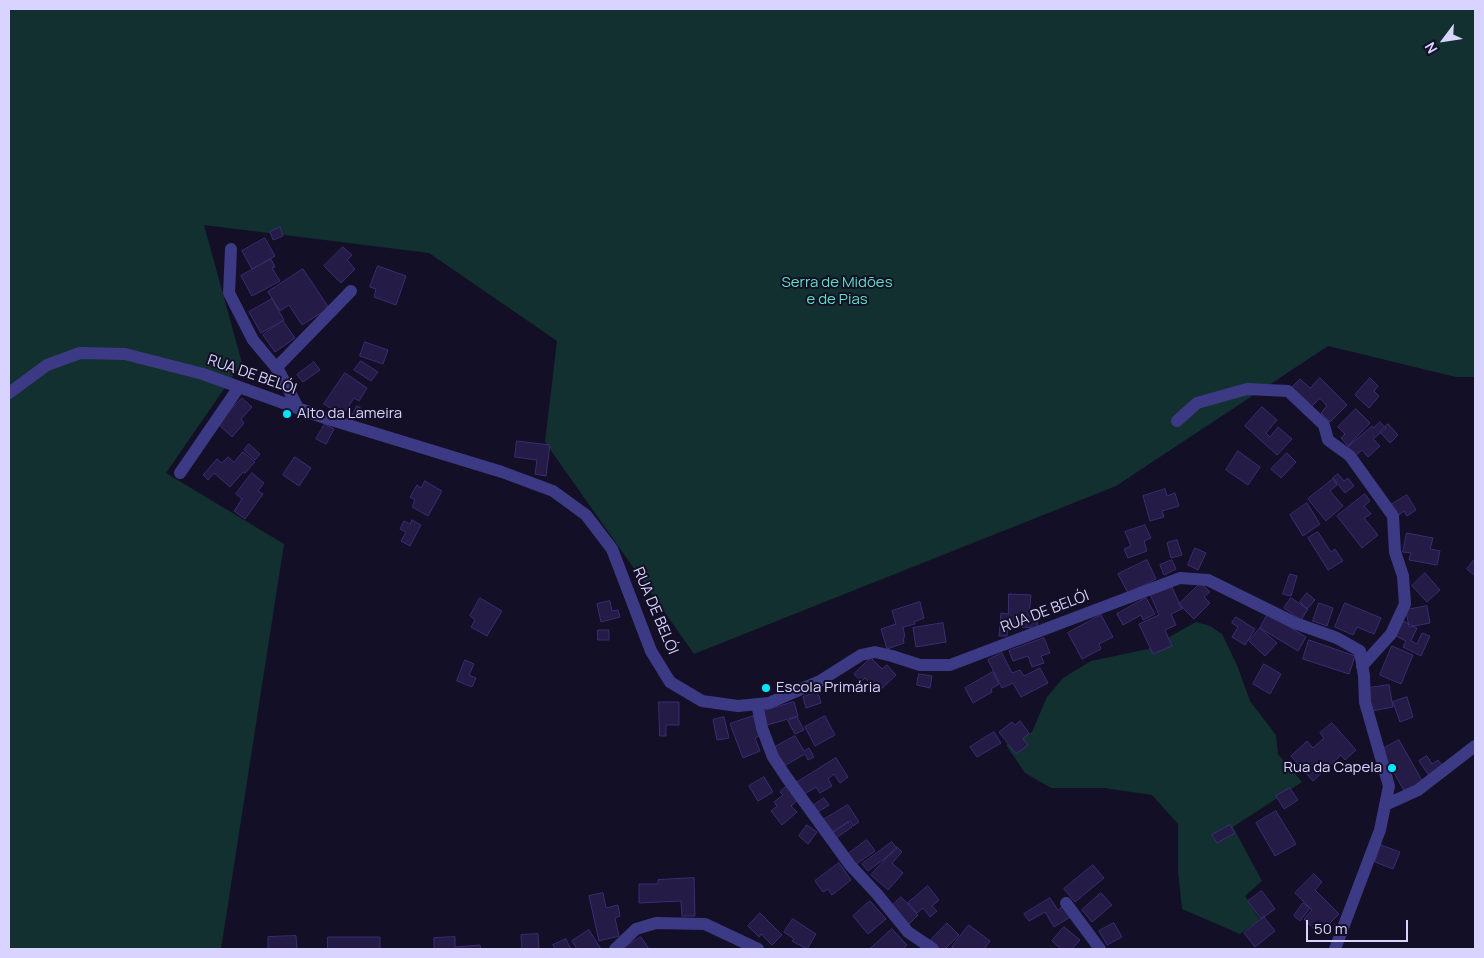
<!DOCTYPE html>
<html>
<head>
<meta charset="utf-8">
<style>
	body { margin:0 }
	#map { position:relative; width:1484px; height:958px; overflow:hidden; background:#130f26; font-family:Manrope,sans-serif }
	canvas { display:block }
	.frame { position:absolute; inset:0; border:10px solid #d9d4ff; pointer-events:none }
	.north { position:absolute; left:1419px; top:15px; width:50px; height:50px; -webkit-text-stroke:4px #130f26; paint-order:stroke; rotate:239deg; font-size:14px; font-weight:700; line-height:20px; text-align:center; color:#d9d4ff }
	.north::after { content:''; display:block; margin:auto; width:18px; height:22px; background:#d9d4ff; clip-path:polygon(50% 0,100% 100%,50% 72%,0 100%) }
	.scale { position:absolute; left:1306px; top:920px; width:102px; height:22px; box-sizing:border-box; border:2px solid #d9d4ff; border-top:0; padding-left:6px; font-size:15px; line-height:18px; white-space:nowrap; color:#d9d4ff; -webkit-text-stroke:4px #130f26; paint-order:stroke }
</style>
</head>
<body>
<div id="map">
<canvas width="1484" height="958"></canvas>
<div class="frame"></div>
<div class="north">N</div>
<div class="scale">50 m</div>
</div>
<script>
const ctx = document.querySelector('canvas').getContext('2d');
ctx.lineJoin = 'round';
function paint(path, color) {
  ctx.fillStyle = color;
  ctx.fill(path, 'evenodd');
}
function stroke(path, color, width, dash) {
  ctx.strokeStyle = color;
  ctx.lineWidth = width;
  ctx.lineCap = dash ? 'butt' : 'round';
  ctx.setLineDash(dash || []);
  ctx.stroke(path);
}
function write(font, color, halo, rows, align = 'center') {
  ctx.font = font + ' Manrope,sans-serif';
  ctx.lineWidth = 4;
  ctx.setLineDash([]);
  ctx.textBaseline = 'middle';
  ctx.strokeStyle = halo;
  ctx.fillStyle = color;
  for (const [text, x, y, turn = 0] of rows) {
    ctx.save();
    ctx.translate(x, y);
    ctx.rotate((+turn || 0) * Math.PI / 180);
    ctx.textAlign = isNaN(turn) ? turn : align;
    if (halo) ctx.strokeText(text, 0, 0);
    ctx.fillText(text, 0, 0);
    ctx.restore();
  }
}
const green = new Path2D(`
	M9,9h1466v368h-19l-128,-31 -212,140 -422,168 -149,-212 12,-101 -128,-88 -225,-28 38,138 -76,110 118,71 -63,405h-212z
	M1196,622l14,4 12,8 15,31 13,36 26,34 2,19 24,28 -69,45 29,54 -17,15 15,24 -20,14 -58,-25 -4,-38v-47l-26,-29 -48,-7h-53l-26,-15 -19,-28 26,-13 15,-35 16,-19 28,-17 57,-12z`);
const building = new Path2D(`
	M280,227l3,9 -10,4 -3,-8z
	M265,238l10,18 -23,13 -10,-18z
	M343,247l9,8 -5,5 8,9 -14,14 -17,-17z
	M271,259l4,8 -3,1 8,13 -28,15 -11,-20z
	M378,266l28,10 -10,29 -22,-8 2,-8 -6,-2z
	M303,269l26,39 -27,17 -13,-20 -9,6 -12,-19z
	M272,299l12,21 -23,13 -12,-21z
	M283,321l12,17 -20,14 -12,-17z
	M365,342l23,8 -5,14 -23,-8z
	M361,361l17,11 -7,9 -17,-11z
	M314,362l6,8 -17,12 -6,-7z
	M345,373l22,15 -8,13 -5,-3 -12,18 -18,-12z
	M1320,378l27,27 -17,17 -9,-9 6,-7 -7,-8 -9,9 -22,-17 11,-11 10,9z
	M1370,378l8,8 -4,5 5,5 -10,12 -14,-13z
	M242,398l10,9 -11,12 3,4 -12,14 -14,-13z
	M357,406l5,3 -5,10 -5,-3z
	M1262,407l15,13 -11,13 4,4 8,-10 14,12 -15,16 -32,-29z
	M1356,409l14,14 -22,23 -7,-8 4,-4 -7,-7z
	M1380,422l6,6 -13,11 7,7 -12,11 -6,-7 -11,10 -8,-9 29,-25 1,2z
	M325,424l9,5 -8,15 -10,-5z
	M1388,424l10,11 -8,8 -10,-11z
	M517,441l33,4 -4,31 -11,-2 2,-14 -22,-3z
	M249,444l11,10 -5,6 -11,-10z
	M1238,451l22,16 -12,18 -22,-15z
	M243,452l12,10 -10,11 -2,-1 -13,15 -16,-14 -6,7 -5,-5 14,-16 5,4 6,-6 6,5z
	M1287,453l9,9 -15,16 -10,-9z
	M295,457l16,11 -12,18 -16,-11z
	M252,473l12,10 -6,8 5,3 -18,25 -11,-8 8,-12 -6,-5z
	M1338,474l6,7 4,-3 6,8 -9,7 -12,-15z
	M1333,479l4,6 -7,6 13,15 -17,15 -18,-22z
	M425,481l17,10 -14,25 -16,-9 3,-7 -5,-3 7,-12 4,3z
	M1165,489l2,7 8,-3 4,13 -17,5 2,6 -14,4 -7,-25z
	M1365,494l5,7 -6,5 7,8 -7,4 14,17 -16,13 -25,-32z
	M1407,495l9,15 -9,6 -3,-5 -8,6 -7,-11z
	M1307,503l13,21 -17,12 -13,-21z
	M412,520l9,5 -11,21 -9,-5 5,-9 -6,-3 4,-8 6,3z
	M1145,525l6,13 -7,3 3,10 -19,7 -4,-9 7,-3 -6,-14z
	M1318,532l13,20 4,-3 8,12 -15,9 -20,-32z
	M1407,533l26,5 -3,11 10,2 -3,14 -28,-5 2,-7 -8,-1z
	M1177,540l5,15 -11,3 -4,-15z
	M1195,548l11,5 -8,17 -10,-5z
	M1475,559v17l-8,-7z
	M1147,560l9,19 -28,14 -10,-19z
	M1172,560l4,9 -12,6 -4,-10z
	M1425,573l15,17 -13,12 -15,-16z
	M1290,574l7,2 -6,20 -8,-2z
	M1201,583l9,9 -6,5 6,6 -16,16 -15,-15z
	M1171,585l11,24 -11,5 5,11 -11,5 7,16 -19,8 -14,-30 20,-9 -9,-21z
	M1307,593l8,7 -8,9 -7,-7z
	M1009,594l22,1 -2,21h9l-1,12 -29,-2 -1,10h-8l2,-23 7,1z
	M480,598l22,13 -15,25 -16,-9 4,-7 -5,-4z
	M1146,598l9,16 -12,6 -2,-5 -18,10 -6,-11z
	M1291,598l17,11 -7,11 -17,-12z
	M610,601l2,10 6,-1 2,7 -19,5 -4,-18z
	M920,602l4,16 -10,4 1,2 -12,3 2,10 -2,1 1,5 -17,6 -6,-20 15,-5 -4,-13z
	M1319,603l14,5 -6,18 -14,-5z
	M1345,603l36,15 -7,16 -17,-7 -4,8 -18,-8z
	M1427,606l3,17 -21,4 -3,-17z
	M1268,614l38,23 -8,14 -38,-23z
	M1101,615l12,22 -14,7 2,5 -19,10 -14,-26z
	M1236,617l19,12 -10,16 -13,-8 6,-10 -6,-4z
	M1403,621l14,7 -6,13 6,3 5,-11 8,3 -9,20 -18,-9 3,-6 -10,-5z
	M943,623l3,19 -30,5 -3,-19z
	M1260,628l17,15 -12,13 -16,-15z
	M598,630h11v10h-11z
	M1044,638l6,15 -9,3 3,7 -12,4 -4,-11 -15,5 -4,-10z
	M1309,640l46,16 -6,18 -46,-15z
	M1392,646l21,9 -12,29 -21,-9z
	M1002,653l10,20 8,-3 4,6 16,-8 8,15 -27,14 -8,-14 -11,5 -14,-28z
	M871,658l11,11 5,-4 9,10 -18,17 -13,-14 -4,4 -7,-8z
	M465,660l9,4 -5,11 7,3 -4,9 -15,-6z
	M1264,664l17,10 -11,20 -17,-10z
	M993,672l6,12 -8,5 1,3 -19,11 -8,-15z
	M919,674l13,2 -2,12 -13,-3z
	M1389,685l4,22 -21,4 -4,-23z
	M818,692l3,11 -15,5 -3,-11z
	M1407,697l6,20 -13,5 -7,-20z
	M659,702h20v23h-13v11h-6z
	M794,702l4,14 -34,10 -4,-14z
	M753,716l8,19 -6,3 5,13 -17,7 -13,-34z
	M825,716l10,19 -20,11 -10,-19z
	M724,717l5,21 -12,2 -4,-20z
	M797,717l7,13 -9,4 -7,-13z
	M1020,721l9,12 -6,6 5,6 -12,9 -17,-22 13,-10 3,3z
	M1332,723l24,27 -11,10 -4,-5 -28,26 -22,-25 16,-15 6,7 11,-10 -4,-5z
	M994,732l7,11 -24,14 -7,-10z
	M795,736l9,15 5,-3 5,9 -6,3 -3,-6 -21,12 -11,-18z
	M1399,740l25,44 -18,10 -25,-44z
	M1427,756l5,8 6,-4 6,8 -14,9 -11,-16z
	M836,758l12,19 -8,6 -6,-9 -6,5 4,7 -12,7 -4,-6 -13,8 -7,-12z
	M764,777l9,15 -15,9 -9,-15z
	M787,786l12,13 -8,7 6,6 -15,13 -11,-14 6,-5 -3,-4 9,-7 -3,-3z
	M1290,788l8,12 -14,9 -8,-13z
	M824,798l5,7 -11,7 -4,-7z
	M848,805l11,17 -6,4 -3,-5 -19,12 -8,-13z
	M1276,811l20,33 -21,12 -19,-33z
	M848,822l4,5 -16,11 -3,-5z
	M807,825l10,7 -9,12 -9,-8z
	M1230,825l5,8 -18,10 -5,-8z
	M867,840l8,11 -20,14 -7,-11z
	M892,842l5,7 -29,22 -6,-7z
	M1381,845l19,7 -7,17 -18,-7z
	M897,847l5,5 -10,11 11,10 -15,17 -17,-15z
	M839,863l12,17 -19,15 -4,-6 -5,3 -8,-11z
	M1093,865l11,13 -29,24 -11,-13z
	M1314,874l8,8 -7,8 24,24 -16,16 -5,-5 -4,4 -10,-10 8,-9 -17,-17z
	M694,878l1,38h-13l-1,-15 -42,2v-19h19v-4z
	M928,886l11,14 -7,6 5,5 -7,6 -7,-9 -6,5 -9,-10z
	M1262,891l13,18 -14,10 -13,-18z
	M603,893l3,15 12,-3 2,11 -5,2 4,18 -20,5 -10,-45z
	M1101,893l11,12 -20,17 -10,-12z
	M901,897l17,18 -9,9 -17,-18z
	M1050,898l8,12 7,-5 7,11 -18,11 -9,-15 -16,9 -5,-7z
	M870,901l16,18 -18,15 -15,-18z
	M1303,903l7,5 -10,13 -6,-5z
	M760,913l22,22 -10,10 -11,-11 -2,3 -11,-11z
	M1264,917l11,14 -20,16 -11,-14z
	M793,919l23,15 -9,15 -15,-8 2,-2 -10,-7z
	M947,923l12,12 -14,14h-5l-9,-9z
	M1114,923l8,14 -15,8 -8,-14z
	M969,925l21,16 -6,8h-29l-3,-2z
	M1064,927l16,13 -8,9h-11l-9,-8z
	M892,929l15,16 -4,4h-33z
	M589,930l12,19h-24l-5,-8z
	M538,934l1,15h-17l-1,-14z
	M296,936l1,13h-29v-12z
	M328,937h52v12h-52z
	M455,937v10l25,-2 1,4h-47v-11z
	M641,937l8,12h-23l-1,-2z
	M566,939l5,10h-16l-2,-4z`);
const minor = new Path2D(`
	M231,249l-2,44 24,47 26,31 19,37
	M276,368l75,-77
	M9,393l38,-28 33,-12 45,1 78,20 122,44 177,54 51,19 33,24 26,34 39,102 19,31 32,19 36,5 31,-3 51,-22 41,-26 14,-3 17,4 28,9h30l230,-87 28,2 87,43 42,15 23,13 4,25 1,26 24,84 -9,44 -45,119
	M1177,421l20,-18 50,-14 41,2 36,34 4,15 22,16 43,60 2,36 8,24 2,28 -14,30 -29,32
	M180,473l59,-86
	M757,704l5,24 11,29 14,21 63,87 27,29 31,38 25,17
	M1385,805l33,-15 57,-44
	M1066,903l34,46
	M615,949l21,-20 20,-6 49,1 53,25`);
const markers = [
	[287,414,5,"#00e5ff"],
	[766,688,5,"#00e5ff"],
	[1392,768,5,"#00e5ff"]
];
const parkNames = [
	["Serra de Midões",837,283],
	["e de Pias",837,300]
];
const streetNames = [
	["RUA DE BELÓI",252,375,19],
	["RUA DE BELÓI",655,611,67],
	["RUA DE BELÓI",1045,612,-21]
];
const poiNames = [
	["Alto da Lameira",297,414],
	["Escola Primária",776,688],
	["Rua da Capela",1382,768,"right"]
];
paint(green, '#12302f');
paint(building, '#241b47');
stroke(building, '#3b2d73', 1);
stroke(minor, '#3d3a85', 12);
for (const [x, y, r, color] of markers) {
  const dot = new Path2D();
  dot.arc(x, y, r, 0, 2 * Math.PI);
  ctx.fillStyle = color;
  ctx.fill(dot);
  stroke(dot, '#130f26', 2);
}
write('15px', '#5fe0c0', '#130f26', parkNames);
write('15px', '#d9d4ff', '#130f26', streetNames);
write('15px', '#d9d4ff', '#130f26', poiNames, 'left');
</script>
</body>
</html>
